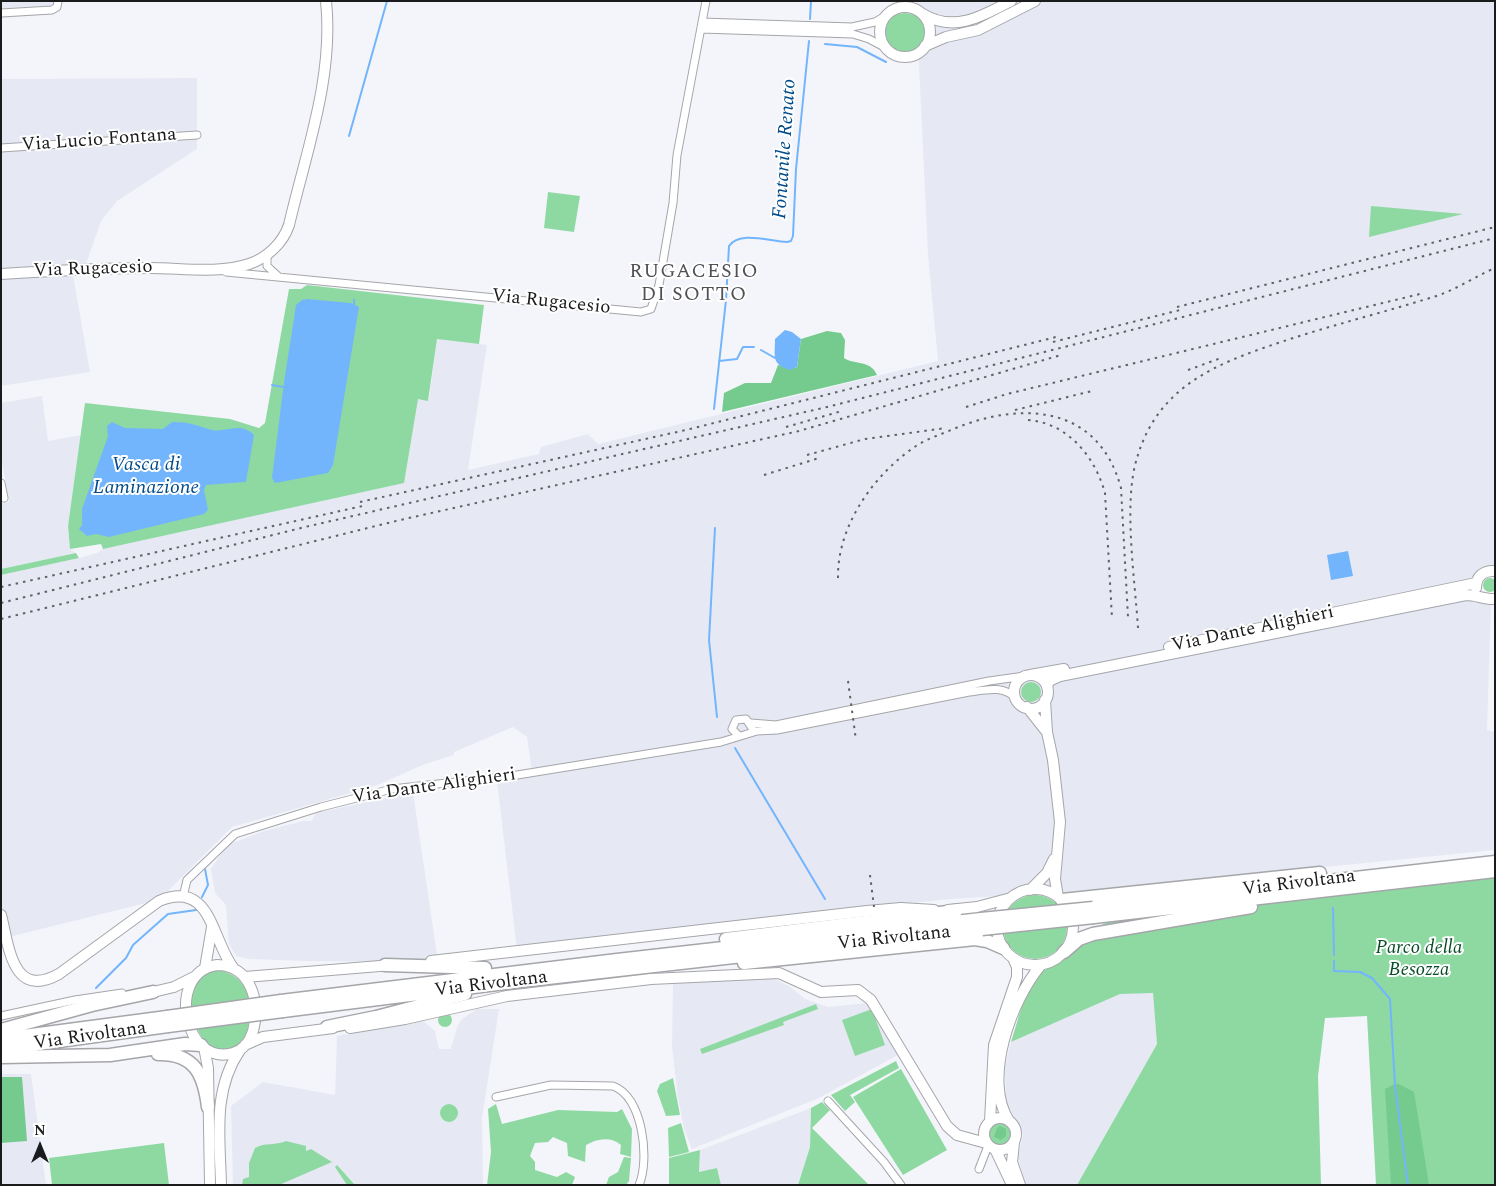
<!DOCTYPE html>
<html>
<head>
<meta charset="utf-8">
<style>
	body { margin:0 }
	#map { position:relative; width:1496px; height:1186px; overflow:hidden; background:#f4f5fa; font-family:Spectral,serif }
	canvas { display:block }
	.frame { position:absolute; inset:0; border:2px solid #1a1b1c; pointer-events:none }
	.north { position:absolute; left:15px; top:1121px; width:50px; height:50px; -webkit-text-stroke:4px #fff; paint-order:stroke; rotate:0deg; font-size:14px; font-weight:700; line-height:20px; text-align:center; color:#1a1b1c }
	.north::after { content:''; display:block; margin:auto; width:18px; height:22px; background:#1a1b1c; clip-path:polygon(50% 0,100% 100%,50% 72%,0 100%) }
</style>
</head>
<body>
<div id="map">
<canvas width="1496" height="1186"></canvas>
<div class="frame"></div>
<div class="north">N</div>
</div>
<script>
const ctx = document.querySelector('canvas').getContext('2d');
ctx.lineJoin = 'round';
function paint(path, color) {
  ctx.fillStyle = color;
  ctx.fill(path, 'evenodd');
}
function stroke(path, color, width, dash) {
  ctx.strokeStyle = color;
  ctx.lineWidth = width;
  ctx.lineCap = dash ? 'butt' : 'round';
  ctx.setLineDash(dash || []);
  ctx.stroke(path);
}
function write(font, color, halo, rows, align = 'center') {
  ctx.font = font + ' Spectral,serif';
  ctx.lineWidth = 4;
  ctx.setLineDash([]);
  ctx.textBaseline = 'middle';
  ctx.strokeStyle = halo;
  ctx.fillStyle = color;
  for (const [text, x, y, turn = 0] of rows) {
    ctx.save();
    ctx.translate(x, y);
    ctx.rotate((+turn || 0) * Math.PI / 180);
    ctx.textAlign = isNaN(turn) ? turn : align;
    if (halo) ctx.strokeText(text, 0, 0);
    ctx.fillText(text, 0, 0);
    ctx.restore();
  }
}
const built = new Path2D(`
	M1,1h62l-3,10 -6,3 -53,4z
	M916,1h579v569l-19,10 3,18 12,4 -4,128 8,2v118l-421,42 -123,7 -284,29 -150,22 -20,-169 35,-10 -5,-34 -14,-10 -59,25v3l-29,9 -50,22 -143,41 -64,64 -22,12 -145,36v-364l78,-17 18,-5 6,-4 234,-52 81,-98 11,1 8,-62 50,7 -19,125 71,-16 2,-7 47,-13 10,10 340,-83 -10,-106z
	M197,78v71l-80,52 -16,20 -16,46 -84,4v-192z
	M73,275l17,97 -89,14v-107z
	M42,396l6,45 33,-6 -13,91 2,23 6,4 -75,16v-66l8,-1 -8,-46v-53z
	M413,792l25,170 -131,-1 -58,-2 -13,-3 -7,-12 -3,-39 -11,-12 -4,-24 16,-24 37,-14 39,-10h9l4,-8z
	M772,978l17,8 16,13 23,8 39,-4 5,3 26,49 -79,43 -127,51 -8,-20 -6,-31 -6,-52 1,-64z
	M1153,992l4,52 -80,141h-51l-8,-27 5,-24 -17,-29 -1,-39 6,-24 109,-48z
	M477,1009h22l-17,109 1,67h-250l-2,-79 32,-24 72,13 2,-59 85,-16 13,11 4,18h12l6,-22 5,-8z
	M1,1074h30l15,111h-45z
	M811,1108l-1,39 -12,38h-77l-4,-17 -18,5 1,-23z`);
const green = new Path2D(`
	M885 33a20 20 0 1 1 40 0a20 20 0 1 1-40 0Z
	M548,192l32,4 -6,36 -30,-4z
	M1371,206l92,8 -94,23z
	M307,285l177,20 -5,39 -42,-5 -9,62 -10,-2 -14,84 -301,66 -2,-5 -31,5 -2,-23 17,-123 145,16 29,9 6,-5 24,-134h12z
	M76,553l3,5 -78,17v-6z
	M1483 585a7 7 0 1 1 14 0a7 7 0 1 1-14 0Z
	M1021 692a10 10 0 1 1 20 0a10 10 0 1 1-20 0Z
	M1495,875v310h-119l-9,-169 -42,2 -7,58 3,109h-244l80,-141 -4,-51 -33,1 -109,48 13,-43 16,-26 22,-14 31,-30 17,-8z
	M1003 927a32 32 0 1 1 64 0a32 32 0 1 1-64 0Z
	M217,970c27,4 36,26 32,51 -1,9 -4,18 -12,24 -33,28 -73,-61 -20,-75z
	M816,1004l2,5 -35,13 1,3 -82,29 -2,-5z
	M872,1009l13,36 -30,11 -13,-36z
	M438 1020a7 7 0 1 1 14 0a7 7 0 1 1-14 0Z
	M896,1061l3,7 -49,27 5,7 -10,9 -14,-16z
	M901,1069l46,81 -44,25 -50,-78z
	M673,1078l7,37 -14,1 -9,-25 3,-7z
	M822,1102l8,8 -18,18 57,57h-71l12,-38 1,-39z
	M496,1104l6,20 56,-14 59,2 5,-3 10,20 -1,28 -11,-3 1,-9c-11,-9 -24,-6 -35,0l-1,17 -17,-6 -1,-13 -14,-6 -5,5 -13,1 -5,13 5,6v8l22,7 9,-5 9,5 -3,8h-85l4,-33 -3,-43z
	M440 1113a9 9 0 1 1 18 0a9 9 0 1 1-18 0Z
	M987 1134a13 13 0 1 1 26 0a13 13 0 1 1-26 0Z
	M681,1123l8,29 -20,5 -1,-29z
	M286,1141l20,5v5l5,-2 21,13 -53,23h-37l1,-6 6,-2v-14l6,-15c10,-6 21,-2 31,-7z
	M164,1143l5,42h-117l-3,-27z
	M700,1150l-1,22 18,-4 4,17h-52v-27z
	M624,1157l7,1 -2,23 -3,4h-20l3,-8 9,-5z
	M337,1165l17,19 -7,1 -12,-18z`);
const forest = new Path2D(`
	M827,331l14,2 4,7 -1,18c11,7 27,2 33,17l-155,37 2,-19 21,-10h26l7,-18 17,3 2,-1 4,-28z
	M1,1077h21l5,64 -26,2z
	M1399,1084l15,8 15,93h-38l-6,-96 8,-4z
	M1000,1126l6,3v7l-5,4 -7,-3 3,-9z`);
const water = new Path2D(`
	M307,299l44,4 8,4 -26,158 -5,8 -53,10 -3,-5 12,-96 12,-77 6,-5z
	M785,330l7,2 9,7 -4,28 -7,3c-19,-6 -15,-13 -15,-31z
	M172,422c19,0 23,3 40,8 13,3 28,-9 42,5l-8,47 -40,3 -2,5 4,20 -4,4 -95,23 -13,-3 -9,2 -8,-7 3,-4v-16l26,-73 -1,-10 5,-4 13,6 38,1z
	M1348,551l5,25 -22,4 -4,-25z`);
const stream = new Path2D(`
	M810,19l1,-18
	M825,44l32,3 29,15
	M349,136l38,-135
	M354,304v-4
	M761,350l14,8
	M719,361l18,-2 6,-12h11
	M272,385l11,2
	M714,409l12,-109 3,-54c11,-16 42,-4 58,-4l4,-1 2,-5 3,-67 13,-128
	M715,528l-6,112 8,77
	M735,748l90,151
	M202,897l6,-12 -3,-16
	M1333,908l1,47
	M1334,961v10l26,1 12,6 18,21 5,87 13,99
	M96,988l30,-30 7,-13 35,-31 28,-4`);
const street = new Path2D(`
	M1,13l51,-3 5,-3 1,-6
	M702,22l150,5 23,-5 10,-6
	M701,29l152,5 16,5 17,9
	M1,148l196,-13
	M267,255v11l12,11
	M226,272l415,40 10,-3 8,-24 14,-82 4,-48 29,-154
	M1,483l3,15
	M751,723l25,2 213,-44 36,-5
	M739,736l-7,-7 4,-9 10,-1 6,9
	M183,897l4,-17 48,-46 86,-27 71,-18 119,-13 210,-34 36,-11 20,-1 192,-38c17,-2 33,-7 47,6
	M1,1016l74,-16 47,-7
	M496,1097l55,-12 62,1c30,10 37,74 26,99
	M828,1101l56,61 17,23
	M979,1169l9,-23`);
const secondary = new Path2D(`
	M880 32a25 25 0 1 1 50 0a25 25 0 1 1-50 0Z
	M923,14c31,19 60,2 88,-13
	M925,46l21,-9 32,-7 57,-29
	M1,274c50,-3 100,-6 149,-6 32,0 69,6 99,-4 18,-6 34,-21 40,-39 17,-73 45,-148 37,-224
	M1476,588c0,-12 8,-18 19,-17
	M1169,647l307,-64
	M1030,675l34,-6
	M1014 692a17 17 0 1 1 34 0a17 17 0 1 1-34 0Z
	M1047,687l2,-6 11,-5 406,-81c11,0 19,5 29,4
	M1045,700l2,32 6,28 7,62 -5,57 3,18
	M1027,707l19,24
	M997 927a38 38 0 1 1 76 0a38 38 0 1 1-76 0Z
	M1030,890l17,-17 7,-14
	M948,910l29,-3 34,-9
	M1,915c8,31 11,85 58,59l100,-73c53,-22 52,39 75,68
	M431,961l436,-50 34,-3 33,2
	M217,965c34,0 44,38 36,66 -3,10 -10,19 -20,22 -49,15 -68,-81 -16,-88z
	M205,968l7,-41
	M245,977l147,-12
	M153,992l21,-5 20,-10
	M350,1028l55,-9 102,-23 144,-17 128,-6 42,19 37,-2 13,10 76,126 10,9 29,8
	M245,1045l18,-8 70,-9
	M204,1047l4,21 2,117
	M984 1134a16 16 0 1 1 32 0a16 16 0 1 1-32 0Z
	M990,1121l4,-76 23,-68v-10l-4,-9
	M1009,1121c-27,-42 3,-122 32,-156
	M1014,1143l-2,19 8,23
	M996,1151l16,34
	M221,1185c-1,-48 -9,-94 19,-135`);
const highway = new Path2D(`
	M1062,900l258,-27
	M1093,908l402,-46
	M1094,917l401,-46
	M726,939l230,-28
	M1064,952l15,-13 14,-5 158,-27
	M744,963l231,-24 12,2 16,7
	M385,965l100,3
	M281,1001l336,-41 364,-41
	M283,1011l238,-30 461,-52
	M327,1027l49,-10 89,-23
	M1,1030l91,-25 61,-13
	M1,1039l166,-22
	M1,1049l167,-23
	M158,1054c37,-1 46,21 50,53
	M1,1057l109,-2 75,-11 16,1`);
const rail = new Path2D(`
	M1177,307l318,-80
	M1053,342l131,-33
	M1188,370l33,-12
	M966,407l41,-13 417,-101
	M1015,410l77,-19
	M1028,420c40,3 67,37 77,73l7,125
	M786,427l56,-16
	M807,455l58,-16 81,-11
	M764,475l55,-17
	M360,502l326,-72 374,-94
	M838,578c-1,-52 36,-104 78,-132 11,-7 23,-11 35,-16 68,-29 147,-27 170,58l7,129
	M1,587l366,-82
	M1,603l304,-76 522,-120 668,-169
	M1,619l399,-99 399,-89 262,-76
	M1138,628c-3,-48 -15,-126 -1,-170 22,-75 84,-96 150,-118 49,-16 98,-28 146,-43 21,-6 41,-20 62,-29
	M848,681l8,59
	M870,875l4,32`);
const highwayBridge = new Path2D(`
	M981,919l112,-11
	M982,929l112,-12
	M167,1017l114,-16
	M168,1026l115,-15`);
const streetNames = [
	["Via Lucio Fontana",99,141,-4],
	["Via Rugacesio",93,270,-2],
	["Via Rugacesio",551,303,6],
	["Via Dante Alighieri",1253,630,-12],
	["Via Dante Alighieri",434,787,-8],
	["Via Rivoltana",1299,884,-7],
	["Via Rivoltana",894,939,-6],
	["Via Rivoltana",491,985,-7],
	["Via Rivoltana",90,1037,-8]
];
const parkNames = [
	["Parco della",1419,949],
	["Besozza",1419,971]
];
const waterNames = [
	["Fontanile Renato",786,149,-86],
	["Vasca di",146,466],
	["Laminazione",146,489]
];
const neighbourhoodNames = [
	["RUGACESIO",694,273],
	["DI SOTTO",694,296]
];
paint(built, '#e6e9f4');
paint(green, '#8ed9a2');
paint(forest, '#74cb8d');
paint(water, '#73b5fc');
stroke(stream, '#73b5fc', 2);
stroke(street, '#a5a6aa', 9);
stroke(secondary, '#a5a6aa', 12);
stroke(highway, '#a5a6aa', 15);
stroke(street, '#fff', 7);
stroke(secondary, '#fff', 10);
stroke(highway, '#fff', 12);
stroke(rail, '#606163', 2, [2.5, 5]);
stroke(highwayBridge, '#a5a6aa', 15, []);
stroke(highwayBridge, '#fff', 12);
write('19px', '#1a1b1c', '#fff', streetNames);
write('italic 19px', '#074c25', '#fff', parkNames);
write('italic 20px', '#004b89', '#fff', waterNames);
ctx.letterSpacing = '1px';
write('20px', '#515155', '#fff', neighbourhoodNames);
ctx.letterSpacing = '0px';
</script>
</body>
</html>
